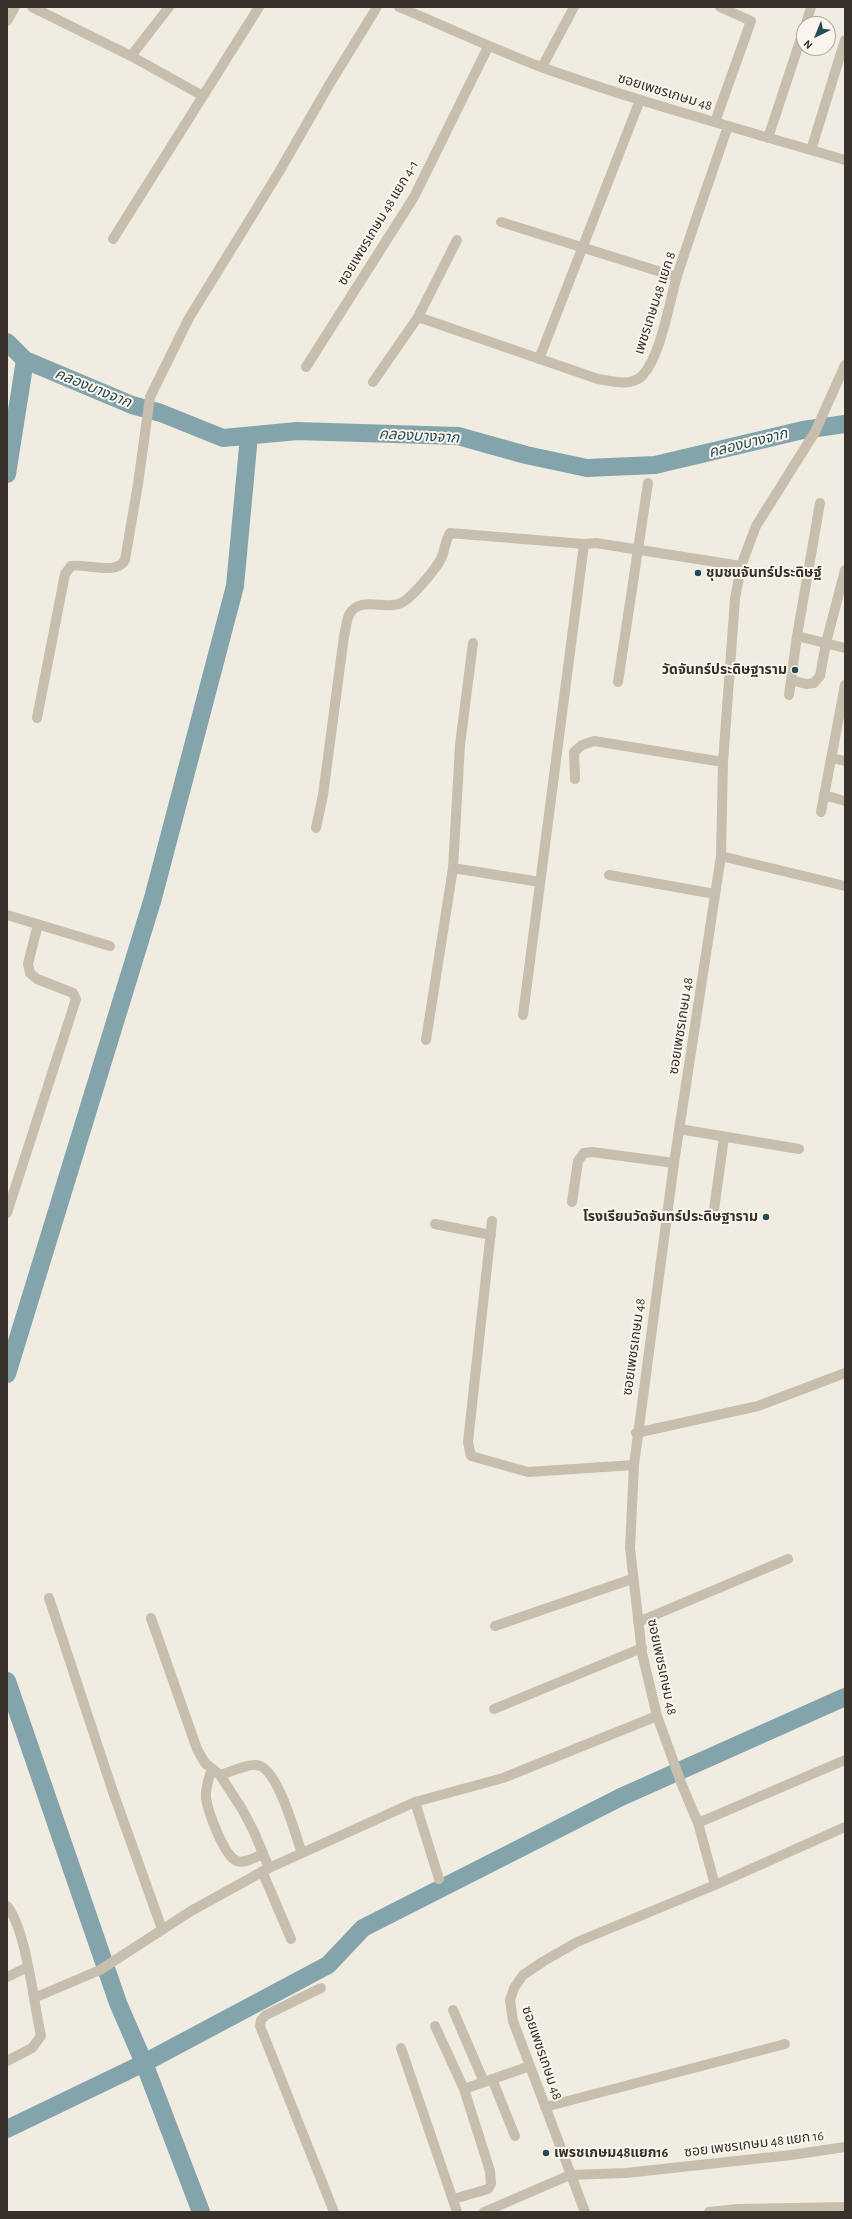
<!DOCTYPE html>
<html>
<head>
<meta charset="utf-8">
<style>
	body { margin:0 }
	#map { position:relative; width:852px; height:2219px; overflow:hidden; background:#f1ece1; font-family:"Alegreya Sans",sans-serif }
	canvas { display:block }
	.frame { position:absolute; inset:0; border:8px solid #38312b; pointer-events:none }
	.north { position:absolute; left:796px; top:16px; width:40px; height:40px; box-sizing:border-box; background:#f9f5ed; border:1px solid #aca79f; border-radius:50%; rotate:223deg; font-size:11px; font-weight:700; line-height:16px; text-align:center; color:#38312b }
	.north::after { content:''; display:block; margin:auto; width:14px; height:18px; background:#254b55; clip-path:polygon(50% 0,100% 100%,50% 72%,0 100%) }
</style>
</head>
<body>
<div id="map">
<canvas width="852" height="2219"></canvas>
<div class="frame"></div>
<div class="north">N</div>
</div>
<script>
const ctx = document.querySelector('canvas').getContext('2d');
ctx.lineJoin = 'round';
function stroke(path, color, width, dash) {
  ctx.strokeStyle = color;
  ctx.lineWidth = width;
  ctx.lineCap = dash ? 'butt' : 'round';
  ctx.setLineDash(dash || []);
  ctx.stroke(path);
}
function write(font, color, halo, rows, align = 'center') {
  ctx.font = font + ' "Alegreya Sans","Noto Sans Thai",sans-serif';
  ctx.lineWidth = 4;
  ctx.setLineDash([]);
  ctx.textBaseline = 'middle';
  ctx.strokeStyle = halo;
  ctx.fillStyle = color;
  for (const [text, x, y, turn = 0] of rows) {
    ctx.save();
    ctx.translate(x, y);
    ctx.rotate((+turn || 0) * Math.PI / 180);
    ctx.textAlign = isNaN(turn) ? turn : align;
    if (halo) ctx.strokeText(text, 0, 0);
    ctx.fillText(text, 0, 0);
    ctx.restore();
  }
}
const canal = new Path2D(`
	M7,342l18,18 107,45 29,8 62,25 74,-7 161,5 68,19 61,13 68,-3 148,-35 42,-6
	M7,474l18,-114
	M7,1374l146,-476 82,-312 14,-150
	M7,1681l111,322 26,60 57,149
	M7,2129l137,-66 184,-98 35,-37 258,-131 224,-100`);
const minor = new Path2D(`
	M32,7l99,49 72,40
	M399,7c48,20 94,42 142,60 100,36 203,63 304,93
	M7,21l8,-14
	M806,24l5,-17
	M131,56l38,-49
	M542,67l32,-60
	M715,122l36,-101 -31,-14
	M768,138l36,-109
	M811,150l34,-110
	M501,222l176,55
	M113,239l146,-232
	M418,317l180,62c14,2 32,8 44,-3 19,-20 27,-73 35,-100 16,-50 34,-100 51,-150
	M539,359l101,-259
	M306,367l108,-170 74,-150
	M373,382l45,-65 39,-77
	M797,636l48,12
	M791,680l15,4 8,-1 6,-7 6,-33 19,-73
	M618,682l30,-199
	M789,695l8,-59 23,-133
	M37,718l28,-144 6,-8c15,-3 45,10 54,-6l13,-76 12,-87 39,-79 90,-146 50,-87 48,-78
	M832,758l13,3
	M575,779l-1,-27 8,-7 12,-4 129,21
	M824,795l21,6
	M821,812l24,-127
	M316,828l7,-33 21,-159c2,-6 2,-15 5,-21 11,-21 38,-3 54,-13 10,-6 32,-32 38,-43 4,-9 4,-18 9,-26l134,11 12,-1 145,23
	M721,856l124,30
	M453,868l87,14
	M609,875l106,19
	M7,915l103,31
	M523,1015l61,-471
	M426,1040l27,-172 7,-123 13,-102
	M679,1129l120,20
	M572,1202l6,-41 6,-8 8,-1 82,11
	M7,1213l69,-214 -3,-6 -36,-14 -7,-6 -2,-9 10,-40
	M713,1217l11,-80
	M492,1221l-24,221 3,14 57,16 106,-7
	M435,1224l56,11
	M636,1433l122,-27 87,-33
	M49,1598l64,194 49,137
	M151,1618l46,131 8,14 15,12 22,34 12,23 15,36
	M638,1622l150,-63
	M495,1626l137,-47
	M494,1709l148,-61
	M212,1768c-3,10 -7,20 -6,30 2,14 18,58 31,63 8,3 18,-4 26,-7
	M220,1775c11,-3 26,-11 36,-10 21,0 39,69 46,88
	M415,1802l24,77
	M698,1823l147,-63
	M262,1871l29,68
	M715,1885l-17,-62 -16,-38 -25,-69 -15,-63 -12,-105 4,-83 40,-302 47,-307 2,-94 12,-163 6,-33 15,-40 59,-94 30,-67
	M7,1906c19,22 27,99 34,130l-9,12 -25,13
	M7,1977l21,-10
	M321,1988l-55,27 -5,5 -1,6 74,186
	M34,1998l66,-28 91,-59 78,-43 146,-66 88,-24 154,-62
	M453,2010l31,72
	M435,2026l29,63 26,82 1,13 -3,5 -31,9
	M401,2048l56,164
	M492,2079l23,57
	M464,2089l66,-23
	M545,2107l240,-63
	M484,2212l86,-37 56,-2 165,-18 54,-8
	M585,2212l-72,-191 -3,-21 4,-12 9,-13 21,-14 33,-19 138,-57 130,-58
	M709,2212l29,-3 107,-2`);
const markers = [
	[698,573,4,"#254b55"],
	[795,670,4,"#254b55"],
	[766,1217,4,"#254b55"],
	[546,2153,4,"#254b55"]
];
const streetNames = [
	["ซอยเพชรเกษม 48",665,92,17],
	["ซอยเพชรเกษม 48 แยก 4-1",378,223,-59],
	["เพชรเกษม48 แยก 8",655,303,-72],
	["ซอยเพชรเกษม 48",681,1026,-81],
	["ซอยเพชรเกษม 48",634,1347,-82],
	["ซอยเพชรเกษม 48",662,1667,78],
	["ซอยเพชรเกษม 48",542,2053,71],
	["ซอย เพชรเกษม 48 แยก 16",754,2144,-7]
];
const poiNames = [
	["ชุมชนจันทร์ประดิษฐ์",706,573],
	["วัดจันทร์ประดิษฐาราม",787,670,"right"],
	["โรงเรียนวัดจันทร์ประดิษฐาราม",758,1217,"right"],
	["เพรชเกษม48แยก16",554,2153]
];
const waterNames = [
	["คลองบางจาก",93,388,22],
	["คลองบางจาก",419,436,3],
	["คลองบางจาก",748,443,-14]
];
stroke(canal, '#83a4ab', 18);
stroke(minor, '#c8beae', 10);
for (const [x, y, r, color] of markers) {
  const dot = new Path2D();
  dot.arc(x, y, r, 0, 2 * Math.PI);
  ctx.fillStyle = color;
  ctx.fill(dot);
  stroke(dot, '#f9f5ed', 1.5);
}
write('14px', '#38312b', '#f9f5ed', streetNames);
write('bold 14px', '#38312b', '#f9f5ed', poiNames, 'left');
write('italic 15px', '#254b55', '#f9f5ed', waterNames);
</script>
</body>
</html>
